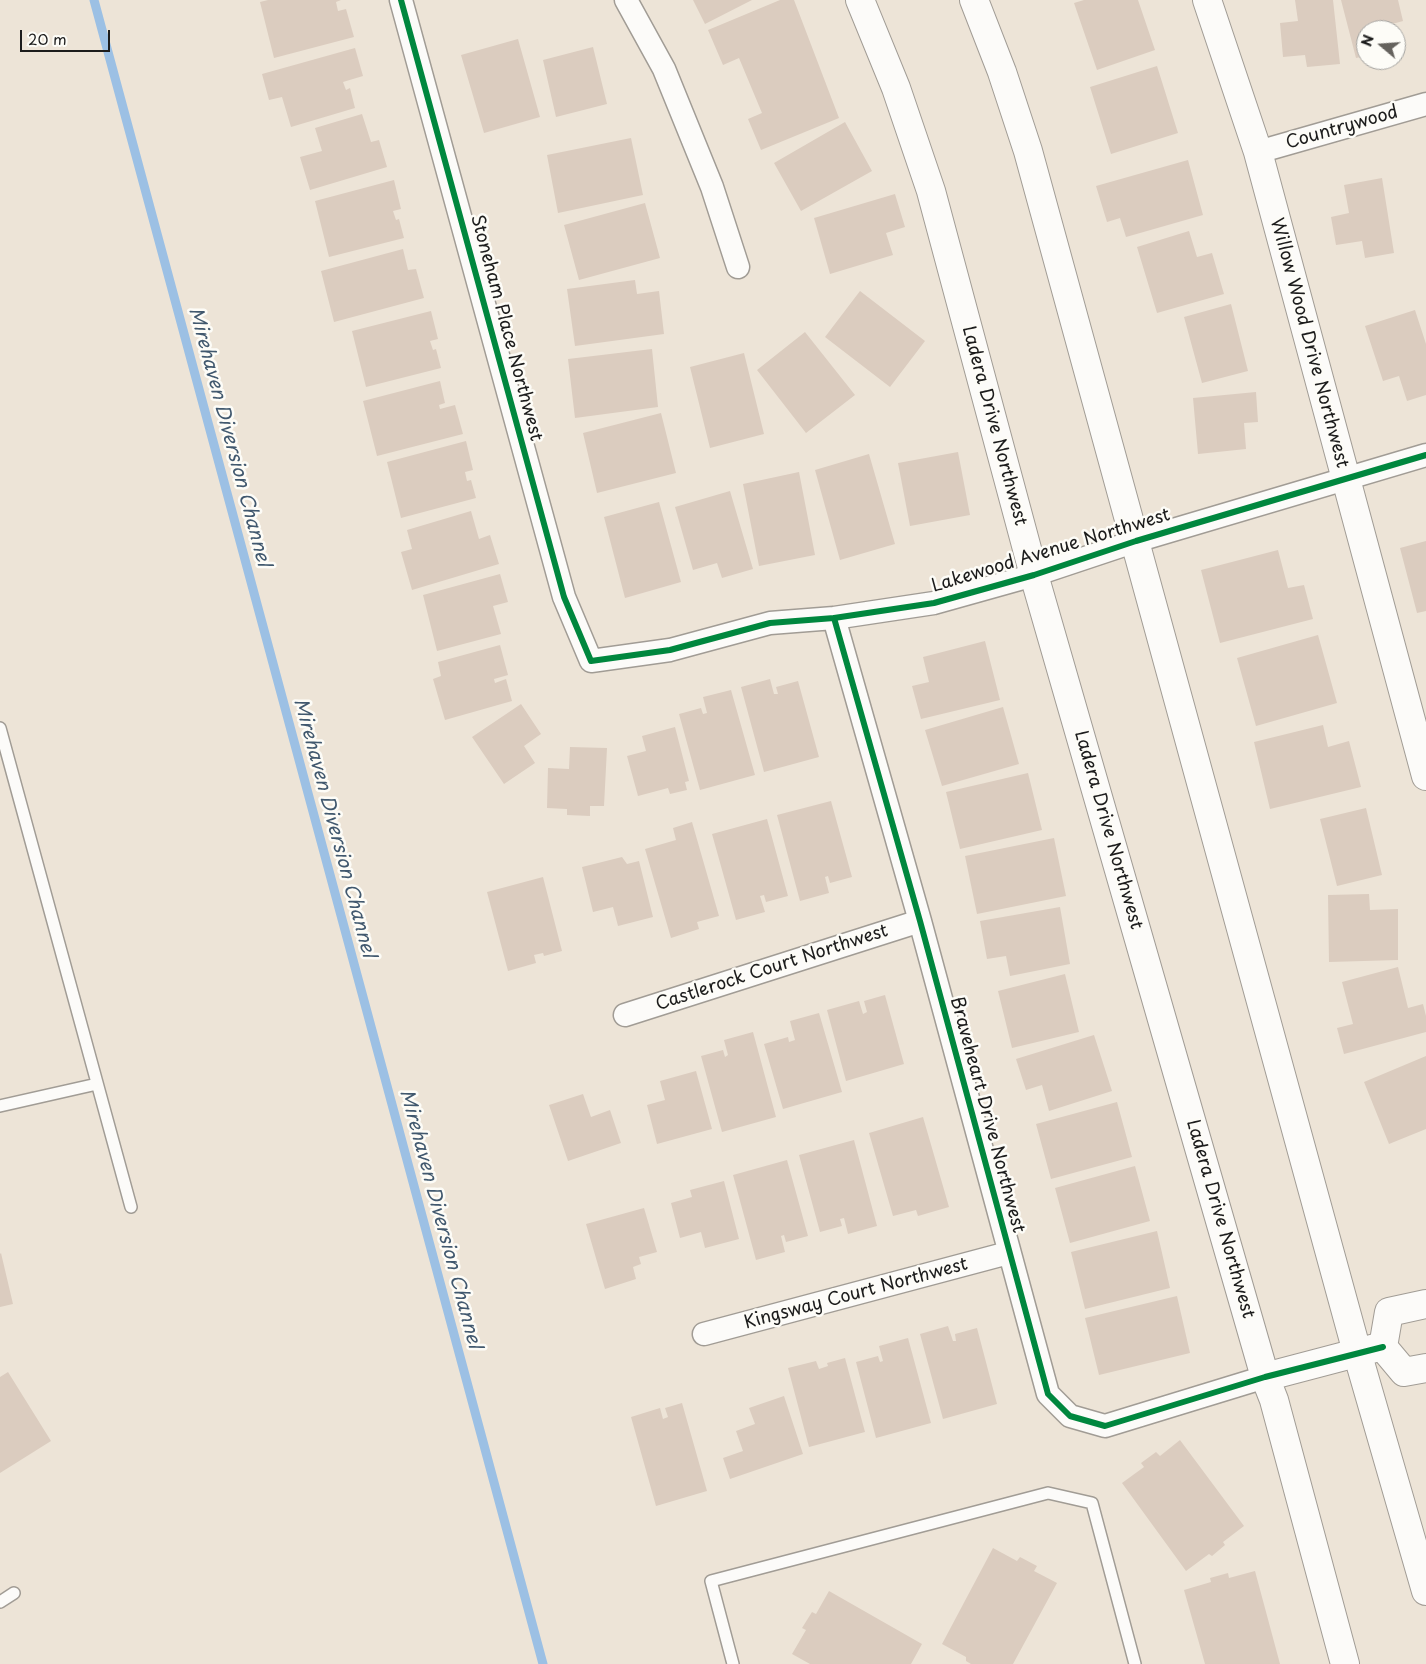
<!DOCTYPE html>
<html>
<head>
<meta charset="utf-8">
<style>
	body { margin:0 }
	#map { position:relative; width:1426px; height:1664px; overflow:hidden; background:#ede4d7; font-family:"Playpen Sans",sans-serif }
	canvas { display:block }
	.north { position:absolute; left:1356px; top:20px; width:50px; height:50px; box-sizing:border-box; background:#fdfcf7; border:1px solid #a3a29f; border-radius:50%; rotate:288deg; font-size:14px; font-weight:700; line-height:20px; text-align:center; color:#1c1c1c }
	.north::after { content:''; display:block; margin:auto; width:18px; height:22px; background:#65625d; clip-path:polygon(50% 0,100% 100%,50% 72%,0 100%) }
	.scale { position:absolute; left:20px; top:30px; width:90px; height:22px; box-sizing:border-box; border:2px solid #1c1c1c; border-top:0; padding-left:6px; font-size:15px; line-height:18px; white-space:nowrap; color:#1c1c1c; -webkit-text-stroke:4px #fdfcf7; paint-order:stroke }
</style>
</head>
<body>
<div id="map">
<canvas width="1426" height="1664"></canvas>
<div class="north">N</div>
<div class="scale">20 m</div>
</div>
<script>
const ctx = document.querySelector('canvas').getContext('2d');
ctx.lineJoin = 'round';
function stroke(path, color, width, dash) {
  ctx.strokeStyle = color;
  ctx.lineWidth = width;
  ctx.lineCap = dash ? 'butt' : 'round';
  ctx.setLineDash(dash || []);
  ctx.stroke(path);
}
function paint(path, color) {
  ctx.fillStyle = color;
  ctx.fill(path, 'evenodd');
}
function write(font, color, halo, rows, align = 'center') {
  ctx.font = font + ' "Playpen Sans",sans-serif';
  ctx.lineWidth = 5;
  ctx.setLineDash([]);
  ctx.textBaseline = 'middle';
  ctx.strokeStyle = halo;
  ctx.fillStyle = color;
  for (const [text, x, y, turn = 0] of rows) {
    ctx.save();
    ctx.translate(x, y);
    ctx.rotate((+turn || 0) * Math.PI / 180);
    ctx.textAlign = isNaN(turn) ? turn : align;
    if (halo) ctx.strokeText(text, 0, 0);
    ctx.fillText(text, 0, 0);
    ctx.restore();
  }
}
const stream = new Path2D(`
	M94,0l449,1664`);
const building = new Path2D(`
	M268,0h73l-5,2 2,9 8,-2 8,28 -80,21 -14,-56z
	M693,0h59l-47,24z
	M780,0h14l45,118 -78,32 -13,-31 14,-6 -23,-55 -16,7 -15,-35z
	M1084,0h54l17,50 -58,20 -23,-67z
	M1295,0h38l7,64 -33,3 -2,-12 -22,2 -3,-34 18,-2z
	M1341,0h57l5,21 -18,5 1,4h-20v26l-10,2z
	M518,39l22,78 -56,16 -23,-78z
	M593,47l14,57 -51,13 -13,-57z
	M355,48l8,28 -20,6 3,8 4,-2 5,20 -64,19 -9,-30 -13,3 -7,-26z
	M1157,66l21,67 -67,21 -21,-67z
	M362,114l9,28 8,-2 8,27 -77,23 -10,-33 22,-6 -7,-23z
	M845,122l27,49 -71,40 -27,-48z
	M631,138l12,57 -85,18 -11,-58z
	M1188,160l15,55 -77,22 -6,-19 -13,4 -11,-36z
	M1382,178l12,75 -29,5 -3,-17 -26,4 -5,-28 18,-4 -5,-28z
	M394,180l7,29 -8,2 3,9 3,-1 5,19 -75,19 -14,-56z
	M895,194l10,33 -19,6 7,22 -63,19 -16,-56z
	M645,203l15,55 -81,22 -15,-55z
	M1189,231l8,26 15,-4 12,41 -67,19 -20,-66z
	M403,249l5,21 8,-1 8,29 -90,24 -13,-51z
	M635,280l2,14 22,-3 5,43 -89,12 -8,-57z
	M860,291l65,50 -35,46 -65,-50z
	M1231,304l17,67 -46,12 -18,-66z
	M1415,310l11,34v51l-19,6 -8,-25 -16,5 -18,-55z
	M431,311l7,28 -8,2 3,9 3,-1 5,19 -75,19 -14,-56z
	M805,332l50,63 -49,38 -49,-63z
	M652,349l6,58 -83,11 -7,-59z
	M744,353l20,81 -54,14 -20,-81z
	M440,381l5,22 -6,2 1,4 15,-4 8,29 -86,22 -14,-55z
	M1256,392l2,30 -14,1 2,26 -48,5 -5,-56z
	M661,413l15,60 -79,20 -14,-60z
	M466,441l7,29 -8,2 2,9 4,-1 5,18 -75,20 -14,-56z
	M958,452l12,63 -60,11 -12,-63z
	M869,454l26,90 -55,16 -25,-90z
	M799,472l16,83 -56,11 -16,-82z
	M730,491l23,78 -31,9 -5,-15 -24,7 -18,-63z
	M659,502l22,80 -56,16 -21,-81z
	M471,511l8,28 11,-4 9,29 -87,26 -11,-38 11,-3 -5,-19z
	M1426,541v70l-9,2 -17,-65z
	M1278,550l10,38 16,-3 9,34 -93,24 -19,-73z
	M500,574l8,28 -15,4 8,28 -64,17 -14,-56z
	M1318,635l19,68 -81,23 -19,-68z
	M985,641l15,59 -79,19 -9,-33 17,-4 -6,-25z
	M500,645l8,30 -14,4 1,4 11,-4 6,22 -67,19 -12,-41 8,-3 -3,-14z
	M770,679l4,15h4l-2,-7 22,-6 21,76 -55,15 -23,-85z
	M731,690l24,85 -55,15 -21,-76 22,-6 2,6 4,-1 -4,-16z
	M521,704l20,30 -17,12 11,17 -31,21 -32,-47z
	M1003,707l16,57 -77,22 -17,-56z
	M1323,725l5,22 21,-6 12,46 -91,22 -16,-67z
	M675,727l14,54 -4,1 2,8 -17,4 -2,-6 -30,8 -11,-40 19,-5 -4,-15z
	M570,747l37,1 -3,58h-14v10l-23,-1v-6l-20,-1 1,-40 21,1z
	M1028,773l14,57 -82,19 -14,-57z
	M831,801l21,76 -22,6 -2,-7 -3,1 4,16 -29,8 -23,-86z
	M1366,808l16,67 -45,11 -17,-67z
	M767,819l21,77 -22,6 -2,-7 -4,1 5,16 -29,8 -24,-86z
	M692,822l27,94 -22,6 2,7 -28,9 -26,-89 31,-9 -3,-12z
	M1054,838l12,58 -89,18 -12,-58z
	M622,857l5,7 12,-3 14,56 -35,9 -5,-19 -20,5 -11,-45z
	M543,877l19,74 -18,5 -1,-3 -9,2 2,8 -28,8 -21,-79z
	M1369,894l1,16 28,-1v51l-69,2 -1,-67z
	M1060,907l10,57 -60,12 -4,-20 -19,3 -7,-38z
	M1398,967l10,41 15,-4 3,12v16l-82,22 -7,-26 16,-4 -11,-42z
	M1065,974l14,58 -67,16 -14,-57z
	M885,995l19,69 -58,17 -19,-71 32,-9 4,13 4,-2 -3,-11z
	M819,1013l23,79 -59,17 -19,-65 24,-7 1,5 6,-2 -5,-19z
	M753,1032l23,85 -54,15 -21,-76 22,-6 2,7 3,-2 -4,-15z
	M1094,1035l18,56 -63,20 -7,-26 -16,5 -10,-31z
	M1426,1056v73l-37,15 -25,-62z
	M696,1071l16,58 -55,15 -10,-39 18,-5 -5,-19z
	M583,1094l8,23 19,-7 11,33 -53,18 -19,-56z
	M1117,1102l15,55 -81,22 -15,-55z
	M923,1117l26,90 -31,9 -2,-6 -23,6 -24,-83z
	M854,1140l23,86 -29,8 -4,-16 -4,1 2,7 -22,6 -21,-77z
	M787,1160l21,76 -22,6 -2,-7 -3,1 4,16 -29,8 -23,-85z
	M1135,1166l15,55 -80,22 -15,-55z
	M724,1181l15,58 -34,9 -4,-16 -21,6 -9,-35 21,-6 -2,-7z
	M644,1208l13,44 -18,5 2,7 -8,3 3,12 -31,10 -19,-65z
	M1157,1231l13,57 -85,21 -14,-57z
	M1,1253l12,51 -13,3v-53z
	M1177,1296l13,57 -91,22 -14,-57z
	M948,1326l5,15h3l-1,-7 22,-6 20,76 -54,15 -23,-85z
	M908,1338l23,85 -55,15 -20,-76 22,-6 2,6 3,-1 -4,-15z
	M845,1358l20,74 -56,15 -21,-79 28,-7 3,8 9,-3 -1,-3z
	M8,1372l43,69 -51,32v-96z
	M784,1396l19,58 -73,25 -7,-21 20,-7 -7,-20 19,-7 -6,-16z
	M682,1403l25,88 -51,15 -25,-89 29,-9 3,11 5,-2 -3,-9z
	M1180,1440l64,86 -21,16 2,3 -13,11 -3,-2 -23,17 -64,-88 22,-16 -3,-4 15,-11 4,4z
	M993,1548l24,13 3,-4 17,9 -3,5 23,12 -44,81h-42l-5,-3v-4l-24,-13z
	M1255,1571l25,93h-75l-21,-74 27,-8 -1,-4 18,-5 1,5z
	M829,1591l93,53 -11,20h-101l-18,-10 14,-24 -4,-2 10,-16 4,2z`);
const service = new Path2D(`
	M0,728l131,479
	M0,1106l97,-22
	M0,1602l14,-9
	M733,1664l-22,-83 337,-88 44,10 43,161`);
const minor = new Path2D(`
	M401,0l163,597 27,64 79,-11 100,-27 64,-5 100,-15 100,-28 102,-34 290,-86
	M626,0l38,69 48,118 26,80
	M1258,152l168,-48
	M834,618l86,303 128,473 22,22 35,10 160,-49
	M625,1015l295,-94
	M704,1334l304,-81`);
const tertiary = new Path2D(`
	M1207,0l51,152 168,624
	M1426,1304l-37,8 -6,35 21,25 22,-4
	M1265,1377l114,-30`);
const secondary = new Path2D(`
	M860,0l36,88 35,103 103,384 231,802 9,23 71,264
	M974,0l28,72 26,79 329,1201 69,239`);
const cycleway = new Path2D(`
	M401,0l163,597 27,64 79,-11 100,-27 64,-5 100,-15 100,-28 102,-34 290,-86
	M834,618l86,303 128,473 22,22 35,10 160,-49 118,-30`);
const streetNames = [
	["Countrywood",1342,128,-16],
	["Stoneham Place Northwest",506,328,75],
	["Willow Wood Drive Northwest",1309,343,75],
	["Ladera Drive Northwest",994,426,75],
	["Lakewood Avenue Northwest",1051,551,-17],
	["Ladera Drive Northwest",1108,830,74],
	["Castlerock Court Northwest",772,968,-18],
	["Braveheart Drive Northwest",987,1115,75],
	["Ladera Drive Northwest",1220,1219,74],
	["Kingsway Court Northwest",856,1294,-15]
];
const waterNames = [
	["Mirehaven Diversion Channel",229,437,75],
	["Mirehaven Diversion Channel",334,828,75],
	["Mirehaven Diversion Channel",440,1219,75]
];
stroke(stream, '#9cc0e4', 9);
paint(building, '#dbccbf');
stroke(service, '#a19c95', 14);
stroke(minor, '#a19c95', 25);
stroke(tertiary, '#a19c95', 30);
stroke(secondary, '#a19c95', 30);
stroke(service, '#fcfbf9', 11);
stroke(minor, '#fcfbf9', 22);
stroke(tertiary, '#fcfbf9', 28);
stroke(secondary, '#fcfbf9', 28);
stroke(cycleway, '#00873e', 6);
write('18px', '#1c1c1c', '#fdfcf7', streetNames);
write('italic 19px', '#41586e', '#fdfcf7', waterNames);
</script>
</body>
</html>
